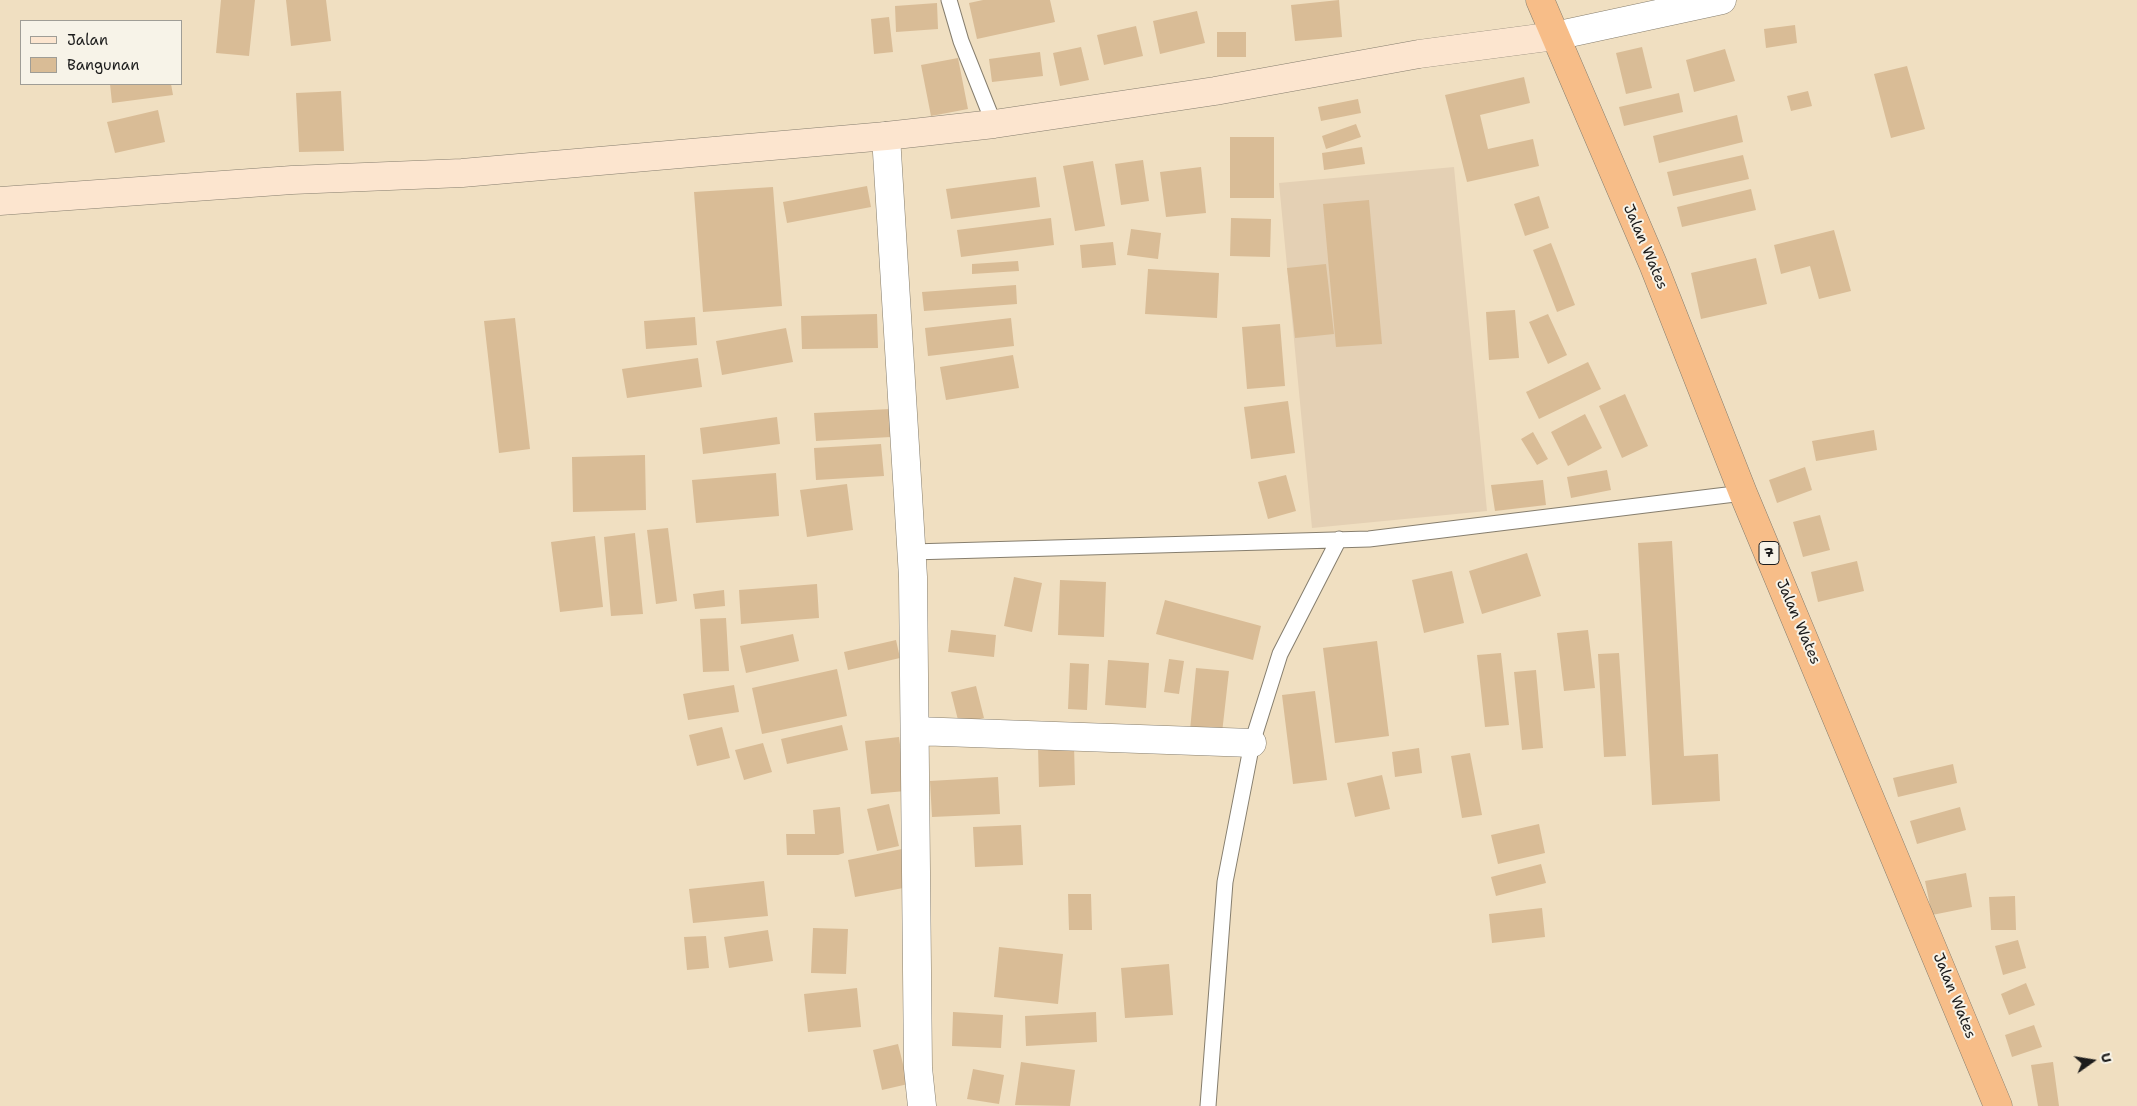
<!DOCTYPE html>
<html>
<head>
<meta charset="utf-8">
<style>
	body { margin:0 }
	#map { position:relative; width:2137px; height:1106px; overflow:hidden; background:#f0dfc1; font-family:"Shantell Sans",sans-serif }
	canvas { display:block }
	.legend { position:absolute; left:20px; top:20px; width:162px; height:65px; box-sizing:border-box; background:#f7f3e8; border:1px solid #9f9d96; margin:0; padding:6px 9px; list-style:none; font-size:15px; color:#1c1c1c }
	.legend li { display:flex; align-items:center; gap:10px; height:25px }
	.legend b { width:25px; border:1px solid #9f9d96 }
	.north { position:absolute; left:2067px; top:1036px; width:50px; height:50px; -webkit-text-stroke:4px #f7f3e8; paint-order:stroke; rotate:77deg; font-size:14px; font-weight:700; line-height:20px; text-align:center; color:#1c1c1c }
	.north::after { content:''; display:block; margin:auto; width:18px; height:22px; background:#1c1c1c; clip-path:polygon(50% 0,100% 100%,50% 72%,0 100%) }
</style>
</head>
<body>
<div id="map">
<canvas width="2137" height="1106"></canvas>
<ul class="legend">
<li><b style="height:6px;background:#fce5cf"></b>Jalan</li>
<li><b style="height:14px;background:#d9bc96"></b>Bangunan</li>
</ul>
<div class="north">U</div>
</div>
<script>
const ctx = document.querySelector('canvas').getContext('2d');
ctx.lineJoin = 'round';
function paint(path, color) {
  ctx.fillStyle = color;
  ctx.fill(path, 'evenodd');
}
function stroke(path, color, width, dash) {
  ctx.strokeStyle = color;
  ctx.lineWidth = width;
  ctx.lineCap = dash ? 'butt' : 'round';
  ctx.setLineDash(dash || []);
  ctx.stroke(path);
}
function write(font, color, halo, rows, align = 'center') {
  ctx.font = font + ' "Shantell Sans",sans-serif';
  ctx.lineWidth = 4;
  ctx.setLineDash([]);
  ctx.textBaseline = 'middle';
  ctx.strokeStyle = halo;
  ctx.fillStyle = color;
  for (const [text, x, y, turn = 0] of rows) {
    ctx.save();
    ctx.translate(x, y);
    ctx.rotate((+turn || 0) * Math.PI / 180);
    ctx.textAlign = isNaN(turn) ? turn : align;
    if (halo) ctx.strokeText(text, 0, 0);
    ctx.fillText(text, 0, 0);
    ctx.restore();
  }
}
const built = new Path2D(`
	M1454,167l33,344 -175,17 -33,-345z`);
const building = new Path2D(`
	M221,0h34l-6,56 -33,-3z
	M286,0h40l5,41 -40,5z
	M983,0h67l5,22 -78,17 -8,-36z
	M1339,0l3,37 -47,4 -4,-36z
	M937,3l1,26 -42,3 -1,-26z
	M1197,11l8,32 -45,11 -7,-33z
	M889,17l4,35 -19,2 -3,-35z
	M1795,25l2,18 -31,5 -2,-19z
	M1136,26l7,30 -39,9 -7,-30z
	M1217,32h29v25h-29z
	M1081,47l8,33 -29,6 -7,-33z
	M1642,47l10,41 -26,6 -10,-41z
	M1725,49l10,32 -41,11 -8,-32z
	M1040,52l3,24 -51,6 -3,-23z
	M958,58l10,51 -37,7 -10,-51z
	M1907,66l18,63 -34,9 -17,-64z
	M1524,77l6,26 -50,12 8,34 45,-10 6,27 -72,16 -22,-87z
	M110,84h61l2,11 -61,8z
	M341,91l3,60 -45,1 -3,-59z
	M1808,91l4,15 -21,5 -4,-15z
	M1679,93l4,19 -59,14 -5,-19z
	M1358,99l3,14 -40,8 -3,-14z
	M158,110l7,32 -50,11 -8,-31z
	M1737,115l6,27 -84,21 -6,-27z
	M1356,124l5,13 -35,12 -4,-13z
	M1230,137h44v61h-44z
	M1362,147l3,17 -41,6 -2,-17z
	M1743,155l6,24 -76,17 -6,-24z
	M1143,160l6,41 -28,4 -6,-41z
	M1093,161l12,65 -30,5 -12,-65z
	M1201,167l5,46 -40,4 -6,-45z
	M1036,177l4,30 -89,12 -5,-30z
	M867,186l4,21 -84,16 -4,-21z
	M773,187l9,119 -79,6 -9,-120z
	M1751,189l5,21 -74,17 -5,-20z
	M1539,196l10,32 -24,8 -11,-32z
	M1369,200l13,144 -46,3 -13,-143z
	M1051,218l3,27 -93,12 -4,-27z
	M1231,218l40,1 -1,38 -40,-1z
	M1131,229l30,4 -3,26 -31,-4z
	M1834,230l17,61 -32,8 -9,-33 -29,8 -7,-29z
	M1113,242l3,23 -34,3 -2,-23z
	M1551,243l24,62 -18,7 -24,-62z
	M1756,258l11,46 -66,15 -10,-46z
	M1018,261l1,10 -47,3v-10z
	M1326,264l8,70 -39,4 -8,-70z
	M1148,269l71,4 -2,45 -72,-4z
	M1016,285l1,19 -93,7 -2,-19z
	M1515,310l4,48 -30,2 -3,-48z
	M877,314l1,34 -76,1 -1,-33z
	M1548,314l19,41 -19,9 -19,-42z
	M695,317l2,28 -51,4 -2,-28z
	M515,318l15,131 -31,4 -15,-132z
	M1011,318l3,28 -86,10 -3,-28z
	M1280,324l5,62 -38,3 -5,-62z
	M786,328l7,34 -71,13 -6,-34z
	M1013,355l6,33 -73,12 -6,-33z
	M698,358l4,29 -75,11 -5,-29z
	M1588,362l13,27 -62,30 -13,-27z
	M1625,394l23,52 -26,12 -23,-52z
	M1288,401l7,52 -44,6 -7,-52z
	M890,409l1,28 -75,4 -2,-28z
	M1585,414l17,34 -34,18 -17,-34z
	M777,417l3,27 -77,10 -3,-26z
	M1874,430l3,20 -61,11 -4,-20z
	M1533,432l15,27 -11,6 -16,-26z
	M881,444l3,32 -68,4 -2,-32z
	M645,455l1,55 -73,2 -1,-55z
	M1805,467l7,23 -35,13 -8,-23z
	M1607,470l4,20 -40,8 -4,-21z
	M776,473l3,43 -83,7 -4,-43z
	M1286,475l10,36 -28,8 -10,-37z
	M1543,480l3,25 -51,6 -4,-26z
	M847,484l6,46 -46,7 -7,-47z
	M1820,515l10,35 -27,7 -10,-35z
	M668,528l9,73 -21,3 -9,-74z
	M635,533l8,81 -32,2 -7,-79z
	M595,536l8,71 -43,5 -9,-70z
	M1672,541l12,215 34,-2 2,47 -68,4 -14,-262z
	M1527,553l14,43 -59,18 -13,-43z
	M1857,561l7,30 -46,11 -7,-30z
	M1452,571l12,52 -40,10 -12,-53z
	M1014,577l28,6 -10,49 -28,-6z
	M1060,580l46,2 -2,55 -46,-2z
	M817,584l2,34 -78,6 -2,-34z
	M724,590l1,16 -30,3 -2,-15z
	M1165,600l96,26 -8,34 -97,-26z
	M726,618l3,53 -26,1 -3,-53z
	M951,630l45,5 -2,22 -46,-5z
	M1588,630l7,58 -31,3 -7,-58z
	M793,634l6,27 -53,12 -6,-27z
	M896,640l4,18 -52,12 -4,-18z
	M1377,641l12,95 -54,7 -12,-95z
	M1501,653l8,72 -24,2 -8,-72z
	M1619,653l7,103 -22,1 -6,-103z
	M1169,659l15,2 -5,33 -15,-2z
	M1108,660l41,3 -3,45 -41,-3z
	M1070,663l19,1 -2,46 -19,-1z
	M1196,668l33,3 -7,62 -32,-3z
	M837,669l10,47 -85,18 -10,-46z
	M1536,670l7,78 -21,2 -8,-78z
	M734,685l5,27 -51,8 -5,-26z
	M976,686l8,32 -25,6 -8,-32z
	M1315,691l12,89 -34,4 -11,-89z
	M842,725l6,25 -61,14 -6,-25z
	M722,727l8,31 -33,8 -8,-31z
	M899,737l7,54 -35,3 -6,-53z
	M763,743l9,29 -28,8 -9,-30z
	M1074,745l1,40 -36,2 -1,-41z
	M1419,748l3,25 -27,4 -3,-25z
	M1470,753l12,62 -20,3 -11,-62z
	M1953,764l4,19 -59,14 -5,-19z
	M1382,775l8,34 -35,8 -8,-34z
	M998,777l2,37 -68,3 -2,-36z
	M889,804l10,42 -22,5 -10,-42z
	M840,807l4,46 -6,2h-51l-1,-21h29l-2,-24z
	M1960,807l6,23 -49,14 -7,-23z
	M1539,824l6,29 -47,11 -7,-29z
	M1021,825l2,40 -48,2 -2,-40z
	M907,848l7,38 -59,11 -7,-37z
	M1541,864l5,19 -50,13 -5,-19z
	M1966,873l6,34 -40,8 -7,-34z
	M764,881l4,35 -75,7 -4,-34z
	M1068,894h23l1,36h-23z
	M2015,896l1,34h-25l-2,-33z
	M1542,908l3,29 -53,6 -3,-29z
	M813,928l35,1 -2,45 -35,-1z
	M768,930l5,31 -44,7 -5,-31z
	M706,936l3,32 -22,2 -3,-33z
	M2018,940l8,28 -23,7 -8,-29z
	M999,947l64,7 -5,50 -64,-7z
	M1169,964l4,51 -48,3 -4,-50z
	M2026,983l9,22 -26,10 -8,-21z
	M857,988l4,39 -53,5 -4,-38z
	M953,1012l50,3 -2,33 -49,-2z
	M1096,1012l1,30 -71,4 -1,-30z
	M2034,1025l8,22 -30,10 -7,-22z
	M898,1044l10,40 -26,6 -9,-40z
	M1021,1062l54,8 -5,36 -55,-1z
	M2053,1062l6,44h-21l-7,-41z
	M973,1069l31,6 -5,29 -32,-5z`);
const lane = new Path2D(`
	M949,0l12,41 33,83
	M912,552l457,-13 374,-46
	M1208,1106l17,-224 27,-139 28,-89 59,-115`);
const street = new Path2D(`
	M1555,36l167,-36
	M886,136l27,441 5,491 4,38
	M915,731l337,12`);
const secondary = new Path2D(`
	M0,201l292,-21 170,-7 424,-37 108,-12 221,-33 204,-37 136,-18`);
const highway = new Path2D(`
	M1540,0l113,264 90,229 255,613`);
const shields = [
	[1769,553,20]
];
const shieldNames = [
	["7",1769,553]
];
const streetNames = [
	["Jalan Wates",1645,247,67],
	["Jalan Wates",1798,622,67],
	["Jalan Wates",1954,996,68]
];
paint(built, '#e4d0b4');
paint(building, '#d9bc96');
stroke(lane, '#867e6e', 17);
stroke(street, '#867e6e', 29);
stroke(secondary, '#867e6e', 29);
stroke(highway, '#867e6e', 29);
stroke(lane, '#fff', 15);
stroke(street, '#fff', 28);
stroke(secondary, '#fce5cf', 28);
stroke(highway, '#f7bd88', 28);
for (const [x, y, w] of shields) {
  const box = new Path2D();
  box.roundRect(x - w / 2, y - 11.5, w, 23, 4);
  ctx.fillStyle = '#f7f3e8';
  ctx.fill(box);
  stroke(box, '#1c1c1c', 1);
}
write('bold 14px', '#1c1c1c', null, shieldNames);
write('15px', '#1c1c1c', '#f7f3e8', streetNames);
</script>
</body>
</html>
